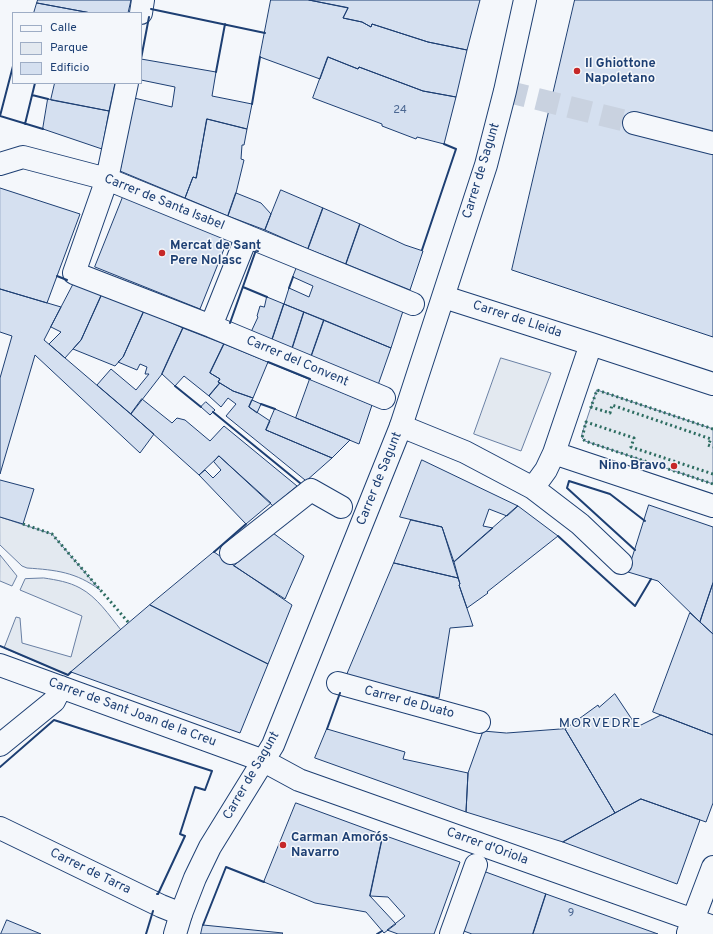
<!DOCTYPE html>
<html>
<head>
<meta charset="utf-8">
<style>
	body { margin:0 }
	#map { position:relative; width:713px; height:934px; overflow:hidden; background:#f4f7fb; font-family:Overpass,sans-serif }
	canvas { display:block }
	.legend { position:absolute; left:12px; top:12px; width:130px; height:72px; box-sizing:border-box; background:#f4f7fb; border:1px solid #9eadc5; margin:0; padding:5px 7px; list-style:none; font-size:12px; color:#1d3f73 }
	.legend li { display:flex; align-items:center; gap:8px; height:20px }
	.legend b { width:20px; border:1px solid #9eadc5 }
</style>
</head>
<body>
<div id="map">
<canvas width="713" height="934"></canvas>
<ul class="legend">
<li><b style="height:5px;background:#f4f7fb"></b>Calle</li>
<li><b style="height:11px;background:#e3e9f0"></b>Parque</li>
<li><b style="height:11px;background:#d5e0f0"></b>Edificio</li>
</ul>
</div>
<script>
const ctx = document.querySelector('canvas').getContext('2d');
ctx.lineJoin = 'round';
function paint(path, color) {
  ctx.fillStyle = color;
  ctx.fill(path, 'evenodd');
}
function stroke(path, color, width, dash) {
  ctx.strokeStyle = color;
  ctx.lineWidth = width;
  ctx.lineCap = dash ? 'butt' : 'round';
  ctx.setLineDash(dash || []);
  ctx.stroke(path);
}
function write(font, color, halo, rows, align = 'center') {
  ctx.font = font + ' Overpass,sans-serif';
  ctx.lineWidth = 3;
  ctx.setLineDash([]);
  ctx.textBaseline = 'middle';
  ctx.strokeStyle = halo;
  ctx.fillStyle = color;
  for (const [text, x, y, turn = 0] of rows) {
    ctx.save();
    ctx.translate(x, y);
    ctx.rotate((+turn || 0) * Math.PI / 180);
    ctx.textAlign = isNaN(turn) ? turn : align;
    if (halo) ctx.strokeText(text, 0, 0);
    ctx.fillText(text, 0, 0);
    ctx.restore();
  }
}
const green = new Path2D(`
	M501,358l50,15 -30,78 -47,-17z
	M597,390l116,39v55l-128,-43 -3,-3v-4z
	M0,517l52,17 48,56c-24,-18 -44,-20 -73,-22l-5,-2 -22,-21z
	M0,555l17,21 -5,10 -12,-5z
	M44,578c13,2 25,4 36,10 17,9 29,27 41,42l-53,45 -64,-27 12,-31 4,1 2,25 49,14 11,-41 -62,-26 5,-11z`);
const building = new Path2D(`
	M38,0h93l-3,13h-37l-54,-10z
	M271,0h38l39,8 -5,10 19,4 9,5 1,-3 56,18 39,8 -11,47 -33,-6 -64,-24 -1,2 -30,-12 -8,22 -60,-22z
	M309,0h171l-13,50 -39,-8 -56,-18 -1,3 -9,-5 -19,-4 5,-10z
	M575,0h138v337l-201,-67z
	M37,3l54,10h-57z
	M328,57l30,12 1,-2 64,24 33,6 -12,47 -27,-7 -1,2 -34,-13v-2l-69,-26z
	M141,59l75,13 -4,24 40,8 -5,25 -40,-10 -11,59 -3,-1 -8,21 -65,-27 14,-73 38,9 3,-20 -34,-7z
	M55,83h60l-6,28 -58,-11z
	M48,99l61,12 -7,38 -59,-20z
	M207,119l40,10 -3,16h-2l-1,14 3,1 -8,33 -8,23 -43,-18 8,-21 3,1z
	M0,188l80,26 -33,89 -47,-14z
	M281,190l42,18 -15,41 -43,-19z
	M236,193l25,10 10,11 -6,16 -37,-14z
	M123,197l105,42 -28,70 -105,-42z
	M323,208l37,16 -14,40 -38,-15z
	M360,224l45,21 18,6 -13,39 -64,-26z
	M297,267l106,44 -12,37 -107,-44 5,-16 20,9 4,-11 -20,-9z
	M74,283l28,11 -21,46 -16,18 -16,-14 12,-12 -10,-5z
	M0,289l61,18 -17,33 110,94 -14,19 -105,-98 -35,119v-96l12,-42 -12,-4z
	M102,294l42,17 -21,46 -8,9 -42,-17 8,-9z
	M267,297l17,7 -12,36 -21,-8 7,-15 -1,-1 3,-10 4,1z
	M284,304l20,8 -12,37 -20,-9z
	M144,311l39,17 -21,46 -31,40 -34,-29 14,-16 25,21 13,-16h-4l2,-7 -7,-3 -3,6 -19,-8 5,-5z
	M304,312l20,8 -13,37 -19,-8z
	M324,320l67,28 -13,37 -67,-28z
	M183,328l41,16 -14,29 10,6 -2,3 2,1 -11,13 -25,-20 -9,10 -13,-12z
	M224,344l44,18 -15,36 -20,-7 -15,-9 2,-3 -10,-6z
	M310,379l62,26 -13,39 -63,-26z
	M220,383l13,8 20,7 -4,9 21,14 -4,9 66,28 -26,23 -1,-1 -79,-64 10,-12 -8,-6 -7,9 -12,-11z
	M142,399l30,24 5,-5 8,2 25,21 14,-15 73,60 -24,20 -54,-50 -20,19 -68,-61z
	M252,400l9,4 -4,9 -8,-6z
	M206,402l9,8 -5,5 -9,-8z
	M275,409l21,9 54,22 -18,18 -66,-28z
	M219,456l52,47 -25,21 -47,-49 6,-5 8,8 8,-8 -7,-8z
	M422,460l96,46 -11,10 -18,-7 -6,17 10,2 -39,34 -12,-35 -42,-10z
	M0,480l34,9 -11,35 -23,-7z
	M649,505l64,22v56l-13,39 -42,-41 -30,-9z
	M518,506l40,30 -71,56 1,1 -21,15 -8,-23 1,-1 -6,-22z
	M411,520l31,7 16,51 -64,-15z
	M273,533l31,23 -19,43 -51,-33z
	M214,552l78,53 -24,59 -118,-59z
	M394,563l64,15 2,6 -1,1 14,41 -23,2 -11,70 -93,-21z
	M713,583v51l-13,-12z
	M150,605l118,59 -28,69 -169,-61z
	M690,613l23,21v101l-60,-23z
	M615,694l22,33 24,-12 52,20v68l-7,19 -65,-23 -26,14 -50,-84 33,-24 1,2z
	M327,729l78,23 -2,7 65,14 -2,39 -151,-54z
	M565,729l50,84 -52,29 -97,-30 2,-39 15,-42 23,2z
	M641,799l59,21 -23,64 -114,-42z
	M296,803l87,32 -13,61 26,28 -12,9 -18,-21 -51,-9 -51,-21z
	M383,835l77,27 -26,72h-36l-11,-4 18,-14 -17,-19 -18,-1z
	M483,871l63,23 -13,40h-61l-11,-4z
	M546,894l112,40h-125z
	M7,920l34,14h-40z
	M203,925l80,8 -1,1h-81z`);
const pedestrianTunnel = new Path2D(`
	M505,91l129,32`);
const pedestrian = new Path2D(`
	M141,13l2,-13
	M127,83l-20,96 -33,94 137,53 173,72
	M634,123l79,20
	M0,164l23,-7 84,22 306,125
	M211,326l36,-90
	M231,553l80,-63 30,17
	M338,683l141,39
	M451,934l25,-69`);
const minor = new Path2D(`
	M444,297l147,47 122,40
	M401,426l64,26 68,36 47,36 41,39
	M554,453l159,53
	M533,488l13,-18 8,-17 37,-109
	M0,665l264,96 35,19 414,147
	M0,745l54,-44 7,-14
	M0,828l161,78 20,8
	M688,933l25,-66`);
const tertiary = new Path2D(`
	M175,934l6,-20 14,-36 15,-31 63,-102 128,-319 85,-261 19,-74 20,-91`);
const hedge = new Path2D(`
	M713,429l-116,-39 -6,17 19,6 2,-8 99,34 -3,6 5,2
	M713,474l-82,-27 3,-9 -48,-16 -4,16 3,3 128,43
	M23,524l29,10 77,89`);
const wall = new Path2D(`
	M151,9l114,24
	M141,59l8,-42
	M13,66l-13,50 43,13
	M216,72l9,-48
	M32,95l16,4
	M252,104l8,-47
	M25,124l10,-41
	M422,250l34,-101 -12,-5
	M57,276l10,4
	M243,287l24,10
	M289,288l4,-11
	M230,323l26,-73 2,1
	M268,362l42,17
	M175,386l26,21
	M261,404l14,5
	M213,412l87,71
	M558,536l77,70 16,-27
	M635,550l-68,-62 2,-7 41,13 35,27
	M214,552l32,-28
	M0,646l68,29 3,-3
	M327,729l13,-36
	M0,767l54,-47 158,51 -7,19 -10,-3 -15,47 5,2 -27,58h-1
	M203,925l23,-58 38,15
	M146,934l7,-23
	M377,934l5,-3`);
const markers = [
	[577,71,4,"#c62828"],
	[162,253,4,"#c62828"],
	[674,466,4,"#c62828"],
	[283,845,4,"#c62828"]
];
const numberNames = [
	["24",400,111],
	["9",571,914]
];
const poiNames = [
	["Il Ghiottone",585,64],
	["Napoletano",585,79],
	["Mercat de Sant",170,246],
	["Pere Nolasc",170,261],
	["Nino Bravo",666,466,"right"],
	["Carman Amorós",291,838],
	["Navarro",291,853]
];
const streetNames = [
	["Carrer de Sagunt",482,171,-73],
	["Carrer de Santa Isabel",164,203,22],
	["Carrer de Lleida",517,320,18],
	["Carrer del Convent",297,362,23],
	["Carrer de Sagunt",380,479,-68],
	["Carrer de Duato",409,703,15],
	["Carrer de Sant Joan de la Creu",132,713,20],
	["Carrer de Sagunt",252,776,-60],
	["Carrer d'Oriola",487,847,20],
	["Carrer de Tarra",90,872,26]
];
const neighbourhoodNames = [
	["MORVEDRE",600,724]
];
paint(green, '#e3e9f0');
stroke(green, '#687fa3', 1);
paint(building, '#d5e0f0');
stroke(building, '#1d3f73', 1);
stroke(pedestrianTunnel, '#c9d2e0', 22, [22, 11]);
stroke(pedestrian, '#1d3f73', 24);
stroke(minor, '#1d3f73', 24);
stroke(tertiary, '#1d3f73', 24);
stroke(pedestrian, '#f4f7fb', 22);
stroke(minor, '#f4f7fb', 22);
stroke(tertiary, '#f4f7fb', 22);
stroke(hedge, '#2c6c60', 3, [2, 3]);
stroke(wall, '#1d3f73', 2);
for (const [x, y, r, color] of markers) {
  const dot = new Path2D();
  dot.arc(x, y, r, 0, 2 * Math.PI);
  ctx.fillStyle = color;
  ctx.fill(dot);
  stroke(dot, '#f4f7fb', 1.5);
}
write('11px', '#4b6792', null, numberNames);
write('bold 13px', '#1d3f73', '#f4f7fb', poiNames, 'left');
write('13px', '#1d3f73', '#f4f7fb', streetNames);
ctx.letterSpacing = '1px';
write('14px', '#1d3f73', '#f4f7fb', neighbourhoodNames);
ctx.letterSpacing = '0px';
</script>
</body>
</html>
